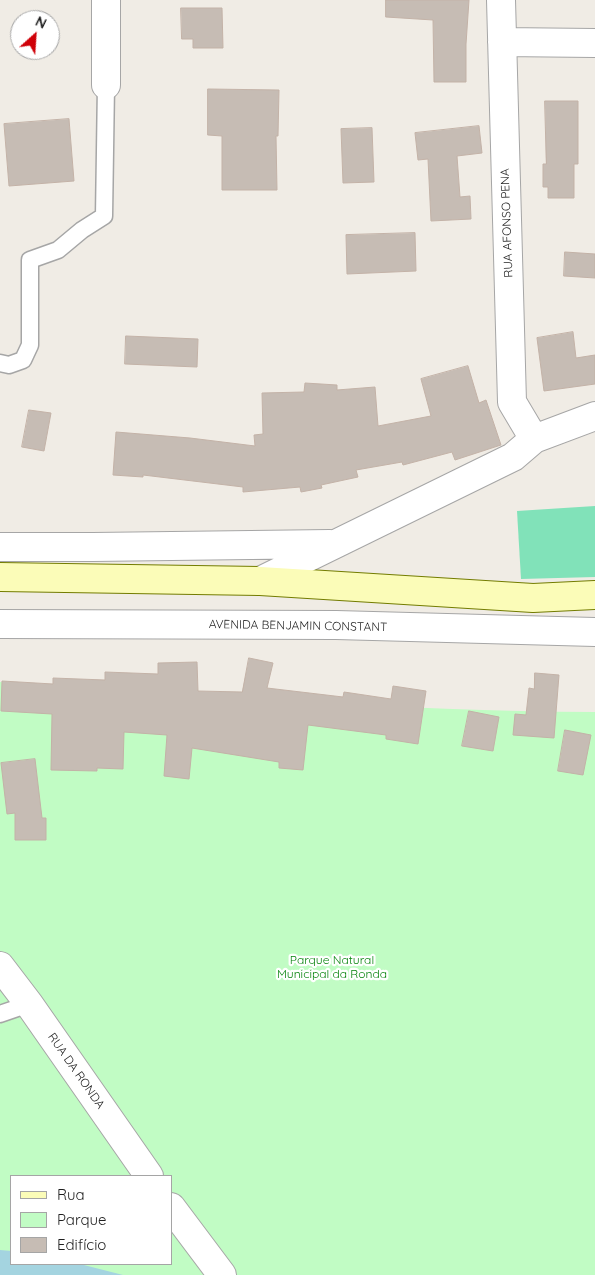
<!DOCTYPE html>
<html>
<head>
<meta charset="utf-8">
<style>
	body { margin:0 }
	#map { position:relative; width:595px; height:1275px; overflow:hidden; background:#f0ece5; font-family:Quicksand,sans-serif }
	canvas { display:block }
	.legend { position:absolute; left:10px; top:1175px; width:162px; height:90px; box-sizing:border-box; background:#fff; border:1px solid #a5a5a5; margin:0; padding:6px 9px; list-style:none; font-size:15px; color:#1f1f1f }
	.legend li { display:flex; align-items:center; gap:10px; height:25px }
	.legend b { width:25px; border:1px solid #a5a5a5 }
	.north { position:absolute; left:10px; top:10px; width:50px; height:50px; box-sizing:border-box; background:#fff; border:1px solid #a5a5a5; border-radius:50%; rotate:26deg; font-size:14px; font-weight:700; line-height:20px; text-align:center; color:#1f1f1f }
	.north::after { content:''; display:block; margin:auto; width:18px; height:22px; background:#cf0008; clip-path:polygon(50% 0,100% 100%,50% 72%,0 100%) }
</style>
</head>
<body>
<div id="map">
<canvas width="595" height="1275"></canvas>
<ul class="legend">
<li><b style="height:6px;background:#fbfcb8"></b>Rua</li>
<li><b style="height:14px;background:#c1fcc4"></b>Parque</li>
<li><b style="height:14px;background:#c6bcb4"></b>Edifício</li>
</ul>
<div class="north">N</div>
</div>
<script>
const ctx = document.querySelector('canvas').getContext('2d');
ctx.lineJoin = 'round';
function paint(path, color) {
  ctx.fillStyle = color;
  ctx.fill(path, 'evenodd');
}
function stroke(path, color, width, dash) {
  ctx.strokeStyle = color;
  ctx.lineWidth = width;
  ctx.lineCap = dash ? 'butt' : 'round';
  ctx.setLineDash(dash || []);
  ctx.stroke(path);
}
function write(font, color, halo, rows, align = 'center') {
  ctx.font = font + ' Quicksand,sans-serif';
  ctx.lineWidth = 4.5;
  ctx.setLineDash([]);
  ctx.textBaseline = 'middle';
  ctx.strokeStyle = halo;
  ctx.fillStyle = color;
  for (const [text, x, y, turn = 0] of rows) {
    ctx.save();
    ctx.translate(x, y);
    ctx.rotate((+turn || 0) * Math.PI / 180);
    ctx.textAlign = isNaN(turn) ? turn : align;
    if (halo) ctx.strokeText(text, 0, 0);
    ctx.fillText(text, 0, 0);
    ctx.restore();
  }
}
const park = new Path2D(`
	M0,682c198,13 396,29 595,30v563h-595zM11,1176h160v88h-160z`);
const pitch = new Path2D(`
	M595,506v71l-74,2 -4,-68z`);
const water = new Path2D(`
	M0,1250l11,1v13h69l43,11h-123z`);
const building = new Path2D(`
	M386,0h83l-3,44v38h-32l-1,-62 -47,-3z
	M181,8h41l1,40h-30v-9h-11z
	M208,89l71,1 -1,46h-2l1,54h-55v-54l-14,-1z
	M545,101h33v63h-4v34h-26v-11h-5v-23h3z
	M69,119l5,62 -65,5 -5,-62z
	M479,126l3,27 -25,3 3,41 10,-1 1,23 -40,2 -3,-62 -10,1 -3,-27z
	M372,128l2,54 -31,1 -2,-54z
	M415,233l1,38 -69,3 -1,-39z
	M565,252l30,2v24l-31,-2z
	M573,332l3,26 19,-3v29l-51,7 -7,-53z
	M126,336l72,3 -1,28 -72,-3z
	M468,366l11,37 7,-3 15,45 -46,15 -3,-8 -49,13 -1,-3 -46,8 2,7 -37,8 1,3 -21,4 -1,-5 -57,5v-5l-100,-12v2l-30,-2 3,-43 74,6 65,8 -1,-11 9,-1 -1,-41 42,-1 1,-9 32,2v5l38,-3 3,39 53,-10 -10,-37z
	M29,410l22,3 -7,38 -22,-4z
	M249,658l24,5 -6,25 76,9 1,-5 47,7 2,-13 33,5 -8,53 -32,-5v-4l-78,-10 -5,45 -24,-2v-6l-87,-14 -3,31 -25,-3 3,-41 -43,-3 -1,37 -26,-1v3l-46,-1 1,-56 -51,-3 1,-30 51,3v-6l52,2v-8l53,2v-11l39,-1 1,29 44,1z
	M535,673l24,2 -5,63 -41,-3 2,-21 11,1 3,-27 5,1z
	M469,711l30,6 -6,34 -31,-5z
	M565,730l26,5 -8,40 -25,-4z
	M35,759l7,59h4v22h-31v-27l-8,1 -6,-51z`);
const service = new Path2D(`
	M0,363l9,2 14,-5 7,-15v-85l28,-10 24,-20 22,-14 2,-131
	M0,1014l29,-10`);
const minor = new Path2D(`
	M106,0v85
	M501,0l11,402 22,37
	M502,42l93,1
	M0,547h93l237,-3
	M260,581l253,-124 21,-18 61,-23
	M0,624l336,1 259,7
	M0,966l29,38 120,172
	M171,1207l51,68`);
const secondary = new Path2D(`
	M0,577l260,4 273,17 62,-3`);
const streetNames = [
	["RUA AFONSO PENA",507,223,-92],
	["AVENIDA BENJAMIN CONSTANT",298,626,1],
	["RUA DA RONDA",76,1071,55]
];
const parkNames = [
	["Parque Natural",332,960],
	["Municipal da Ronda",332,974]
];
paint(park, '#c1fcc4');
paint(pitch, '#81e2b9');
paint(water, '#a4d4e0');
paint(building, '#c6bcb4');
stroke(building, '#c3b2a7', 1);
stroke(service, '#a6a6a6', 19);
stroke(minor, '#a6a6a6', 30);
stroke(secondary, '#737c01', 30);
stroke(service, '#fff', 16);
stroke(minor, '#fff', 28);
stroke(secondary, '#fbfcb8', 28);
write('12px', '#1f1f1f', '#fff', streetNames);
write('12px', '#07840d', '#fff', parkNames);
</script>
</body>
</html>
